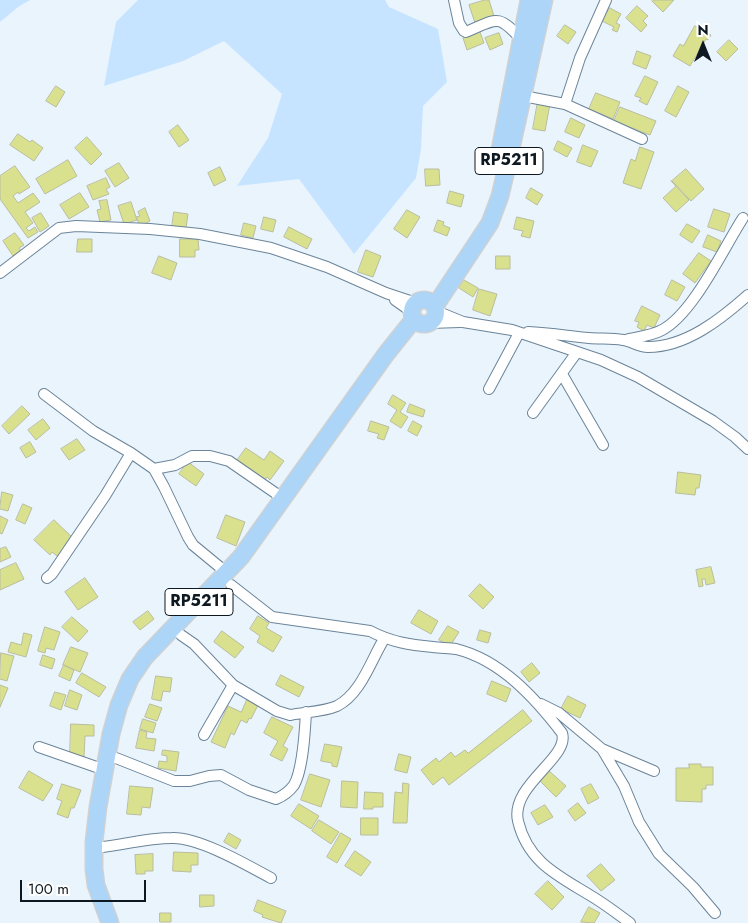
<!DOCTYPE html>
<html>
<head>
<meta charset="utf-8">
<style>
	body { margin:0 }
	#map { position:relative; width:748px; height:923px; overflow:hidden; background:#e9f4fd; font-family:Jost,sans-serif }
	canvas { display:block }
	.north { position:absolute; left:678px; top:20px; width:50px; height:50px; -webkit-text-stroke:4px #fff; paint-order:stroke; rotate:0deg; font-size:14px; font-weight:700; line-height:20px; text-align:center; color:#0e1820 }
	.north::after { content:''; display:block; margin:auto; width:18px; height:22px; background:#0e1820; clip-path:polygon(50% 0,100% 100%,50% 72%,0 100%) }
	.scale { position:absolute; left:20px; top:880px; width:126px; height:22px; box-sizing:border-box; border:2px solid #0e1820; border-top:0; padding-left:6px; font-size:15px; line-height:18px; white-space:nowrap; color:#0e1820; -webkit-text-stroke:4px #fff; paint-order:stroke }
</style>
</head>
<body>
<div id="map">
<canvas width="748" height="923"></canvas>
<div class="north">N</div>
<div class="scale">100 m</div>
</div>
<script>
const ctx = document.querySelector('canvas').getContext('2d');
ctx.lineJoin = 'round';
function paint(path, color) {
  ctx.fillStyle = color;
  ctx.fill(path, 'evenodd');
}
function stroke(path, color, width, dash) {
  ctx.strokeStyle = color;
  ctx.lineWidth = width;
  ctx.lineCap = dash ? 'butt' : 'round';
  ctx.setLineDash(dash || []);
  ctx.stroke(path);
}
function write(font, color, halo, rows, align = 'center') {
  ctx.font = font + ' Jost,sans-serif';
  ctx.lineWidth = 4.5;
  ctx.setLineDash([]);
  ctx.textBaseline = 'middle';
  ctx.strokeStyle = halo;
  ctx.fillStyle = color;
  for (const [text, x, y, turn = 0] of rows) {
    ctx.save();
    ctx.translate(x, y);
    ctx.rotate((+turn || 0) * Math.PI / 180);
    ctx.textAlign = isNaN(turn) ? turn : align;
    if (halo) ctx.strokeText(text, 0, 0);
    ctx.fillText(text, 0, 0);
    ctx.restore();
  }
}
const green = new Path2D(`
	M0,0h30l-12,7 -18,15z
	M138,0h247l4,7 49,22 9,53 -24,24 -2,43 -5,29 -62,76 -55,-75 -62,7 31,-48 14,-44 -58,-53 -41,20 -79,25 12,-64z`);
const building = new Path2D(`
	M485,0h4l5,16 -19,7 -6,-18z
	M653,0h21l-11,12 -11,-11z
	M637,6l11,10 -5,5 4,4 -6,7 -15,-14z
	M610,8l11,6 -5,9 4,2 -3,7 -5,-2 2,-3 -12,-6z
	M565,25l11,7 -8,12 -11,-8z
	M695,26l16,9 -3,5 -2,-1 -16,27 -17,-10 7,-12 3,2z
	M480,32l4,11 -17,7 -4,-12z
	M499,33l4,11 -13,6 -5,-12z
	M729,40l9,9 -12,12 -9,-9z
	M637,51l14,5 -5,13 -13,-5z
	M645,76l13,6 -11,23 -8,-4 2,-3 -6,-2z
	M56,86l9,6 -9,15 -10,-6z
	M678,86l11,6 -13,25 -11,-6z
	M596,93l24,9 -7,17 -24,-10z
	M538,101l12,3 -5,27 -12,-2z
	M620,107l36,14 -6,14 -36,-14z
	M571,118l14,7 -6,13 -14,-6z
	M178,125l11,15 -10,7 -10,-15z
	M18,134l12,8 2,-2 11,8 -9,13 -24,-16z
	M87,137l15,17 -11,11 -16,-17z
	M558,141l14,7 -5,9 -13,-7z
	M583,145l15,6 -7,16 -14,-5z
	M640,147l14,5 -13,37 -18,-6 8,-24 4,2z
	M68,160l9,16 -32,18 -9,-15z
	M119,163l10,15 -14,9 -10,-16z
	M15,166l15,21 -11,7 -1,-2 -5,4 5,7 15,-10 7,9 -15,10 8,11 -7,5 3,3 6,-4 3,5 -10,6 -28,-39v-23z
	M220,167l6,13 -12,6 -6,-13z
	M425,169h14l1,16 -14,1z
	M686,169l18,20 -13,12 -19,-20z
	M106,178l4,9 -4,2 3,5 -16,6 -6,-14z
	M671,181l18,19 -13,12 -13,-14 13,-12z
	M531,188l12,7 -6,10 -11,-7z
	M450,191l14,4 -3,12 -14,-4z
	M80,193l9,14 -20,12 -9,-14z
	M107,200l4,20 -11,2 -3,-12 4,-1 -2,-8z
	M131,202l6,18 -13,4 -6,-18z
	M145,208l5,13 -10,5 -4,-9 4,-1 -2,-4z
	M714,209l16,5 -6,18 -16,-5z
	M407,210l13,7 -13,21 -13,-9z
	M174,212l14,2 -2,14 -14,-1z
	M41,213l8,13 -9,6 -8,-14z
	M264,217l12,3 -3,12 -12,-3z
	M517,217l17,4 -4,17 -9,-2 2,-5 -9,-2z
	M438,220l6,2 -1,3 7,3 -3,8 -13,-5z
	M244,223l12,3 -3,12 -12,-3z
	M687,224l13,7 -8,12 -12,-8z
	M289,227l23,12 -5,10 -23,-12z
	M15,233l9,12 -5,3 2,3 -8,5 -10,-15z
	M708,235l13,6 -4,11 -14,-5z
	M78,239h14v13h-15z
	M180,239h18l1,11h-4v7h-15z
	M366,250l15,6 -8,21 -15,-5z
	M699,253l12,8 -16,22 -12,-9z
	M159,256l18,7 -6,17 -19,-7z
	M496,256h14v13h-14z
	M464,280l14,8 -5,9 -14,-9z
	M672,280l13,7 -8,14 -12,-6z
	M479,289l18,5 -7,22 -17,-6z
	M642,306l18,9 -6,13 -7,-3 -3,6 -7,-4 2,-5 -4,-1z
	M393,395l13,8 -6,9 8,5 -7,11 -11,-7 7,-11 -9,-6z
	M410,404l15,6 -2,7 -16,-5z
	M22,406l8,8 -21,20 -7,-8z
	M43,419l7,9 -14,12 -8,-10z
	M371,421l18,6 -5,13 -7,-2 2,-4 -11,-3z
	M413,421l9,5 -5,10 -9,-5z
	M77,439l8,11 -16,10 -8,-11z
	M30,442l6,10 -10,6 -6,-10z
	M246,448l18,12 6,-9 14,10 -14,19 -3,-3 -3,4 -28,-19z
	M188,462l16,12 -8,12 -17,-12z
	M678,472l23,3 -2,13h-3l-1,7 -19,-2z
	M2,492l11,3 -5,16 -8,-2z
	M23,504l9,4 -7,16 -9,-4z
	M226,515l19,7 -9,24 -19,-8z
	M0,516l8,4 -6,14 -2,-1z
	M54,520l20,19 -17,17 -5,-4 -2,3 -16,-15z
	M6,547l5,10 -11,5v-13z
	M16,563l8,16 -24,11v-20z
	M711,567l4,16 -9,2 -1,-6h-3l1,7 -4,1 -3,-17z
	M85,578l13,19 -20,13 -13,-18z
	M480,584l14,13 -11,12 -14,-13z
	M419,610l19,11 -7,13 -20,-11z
	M148,611l6,8 -14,11 -7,-8z
	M258,616l11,7 -3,5 16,9 -9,15 -16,-10 3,-6 -10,-7z
	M72,617l16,14 -10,11 -16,-15z
	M448,626l11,6 -9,14 -11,-6z
	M45,627l15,5 -6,18 -8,-2 -1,5 -7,-2z
	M480,630l11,3 -3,10 -11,-3z
	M222,631l22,16 -9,11 -21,-16z
	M24,633l8,2 -6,22 -18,-5 3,-10 10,3z
	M71,647l17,6 -8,19 -17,-7z
	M1,653l13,3 -7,25 -7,-2z
	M43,655l12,4 -3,10 -12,-4z
	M532,663l8,10 -11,9 -8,-10z
	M64,665l10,5 -4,11 -11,-5z
	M82,673l24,14 -7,10 -23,-14z
	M281,675l23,12 -5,10 -23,-12z
	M156,676l16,2 -2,14 -7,-1 -2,10 -9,-2z
	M492,681l19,8 -5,13 -19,-8z
	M0,685l8,3 -8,19z
	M70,690l12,5 -5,15 -12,-4z
	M55,692l11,3 -5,15 -11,-4z
	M568,696l18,9 -6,13 -19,-9z
	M247,700l11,5 -7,14 -2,-1 -2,5 -6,-3 -7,15 -3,-2 -6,15 -14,-6 17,-36 13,6z
	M150,704l12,4 -5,13 -12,-4z
	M523,710l9,11 -83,64 -6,-8 -10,8 -12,-15 15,-12 3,4 12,-10 4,5 10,-7 3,3z
	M272,717l21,10 -10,19 5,3 -6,12 -12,-6 8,-14 -14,-8z
	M143,719l13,4 -3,10 -13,-4z
	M71,724l23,1v11h-9l-1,21 -14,-1z
	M140,730l7,2 -1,6 10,1 -2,12 -18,-3z
	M325,744l17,3 -5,20 -5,-1v-3l-11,-2z
	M163,750l16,2 -3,19 -18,-3 1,-7 8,1v-6l-5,-1z
	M399,754l12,3 -4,16 -12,-3z
	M689,764h12v3h12v18h-7v4h-4v13l-26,-1v-33h13z
	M548,770l18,16 -10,11 -17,-17z
	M29,771l24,14 -10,16 -24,-13z
	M310,774l20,6 -9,27 -20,-7z
	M342,781l16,1 -1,26 -16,-1z
	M403,783l6,1 -2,39h-14l2,-31 7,1z
	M62,784l19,6 -7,18h-3l-3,10 -11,-4 5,-13 -5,-2z
	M591,784l8,14 -11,6 -7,-15z
	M130,786l23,2 -3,20 -8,-1 -1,8 -14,-1z
	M365,792l18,1v14h-10v2h-9z
	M578,803l8,10 -11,8 -7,-10z
	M299,804l20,12 -8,13 -20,-13z
	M545,805l8,12 -15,8 -7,-12z
	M361,818h17v17h-17z
	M319,820l20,12 -8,12 -19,-13z
	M229,833l12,7 -5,9 -12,-7z
	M341,833l10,6 -14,24 -10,-6z
	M355,851l16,11 -10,14 -16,-10z
	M174,852l24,1v12h-7v7l-18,-1z
	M153,854v17h-8v3h-9l-1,-19z
	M601,864l14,16 -14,11 -14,-15z
	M548,881l16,16 -12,13 -17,-16z
	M200,895h14v11l-14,1z
	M258,900l28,11 -5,12 -19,-6 1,-2 -9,-4z
	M589,907l11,6 -6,10 -13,-1z
	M160,913h11v9h-11z`);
const minor = new Path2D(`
	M454,0l5,23 5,8 2,1c31,-13 31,-19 55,7
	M523,96l42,8 77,35
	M565,104l15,-46 26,-58
	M0,273l59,-45 17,-2 74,3 50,5 71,14 56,19 59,26 30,10
	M395,300l17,12
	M436,311l27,11 49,8 89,30 37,17 75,44 22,16 13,12
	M429,323l31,-1
	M528,332c21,1 40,4 61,6 11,1 23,0 34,2 9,1 15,7 25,7 38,0 73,-28 100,-52
	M625,340c12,-3 26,-4 37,-10 31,-16 61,-81 81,-112
	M562,374l41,71
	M489,389l30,-56
	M44,394l49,37 38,22
	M533,413l44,-61
	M154,469l21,-4 17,-9h18l19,5 55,38
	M47,578l5,-4 53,-78 26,-43 23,16 10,18 24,50 5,8 34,28
	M231,585l41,32 98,14c21,11 40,14 63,16 7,1 16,1 23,2 45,11 79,49 106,84 8,25 -52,52 -44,88 10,42 41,55 75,76 13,8 25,17 37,26
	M181,635l13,9 39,41 -29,50
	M233,685l44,26 13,4c15,-3 33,-3 47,-9 24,-12 34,-46 47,-67
	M541,704l18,9 43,36 52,22
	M39,747l66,23
	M602,749l22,37 15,36 20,32 34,33 22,26
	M116,758l58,23h16l19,-5 12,-1 28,15 27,9c7,-3 13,-7 18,-14 9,-16 11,-54 12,-73
	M103,847c23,-3 46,-9 69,-9 27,-1 75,27 99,40`);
const primary = new Path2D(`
	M500,150l29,-150
	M412 312a12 12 0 1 1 24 0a12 12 0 1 1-24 0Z
	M435,306l55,-83 10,-27 8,-34 36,-162
	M110,923l-14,-38 -2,-16v-27l4,-35 13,-73 8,-29 11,-26 15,-22 96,-100 145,-203 28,-35`);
const shields = [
	[509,161,68],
	[199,602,68]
];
const shieldNames = [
	["RP5211",509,161],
	["RP5211",199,602]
];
paint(green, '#c6e4ff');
paint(building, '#d9e18e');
stroke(building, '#b9bd9d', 1);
stroke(minor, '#6b8499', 12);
stroke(primary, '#cfd1d2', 19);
stroke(minor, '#fff', 10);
stroke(primary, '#acd5f7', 16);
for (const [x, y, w] of shields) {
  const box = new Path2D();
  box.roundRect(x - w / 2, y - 13.5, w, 27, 4);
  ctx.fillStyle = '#fff';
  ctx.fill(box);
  stroke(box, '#0e1820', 1);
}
write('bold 16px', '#0e1820', null, shieldNames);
</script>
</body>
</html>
